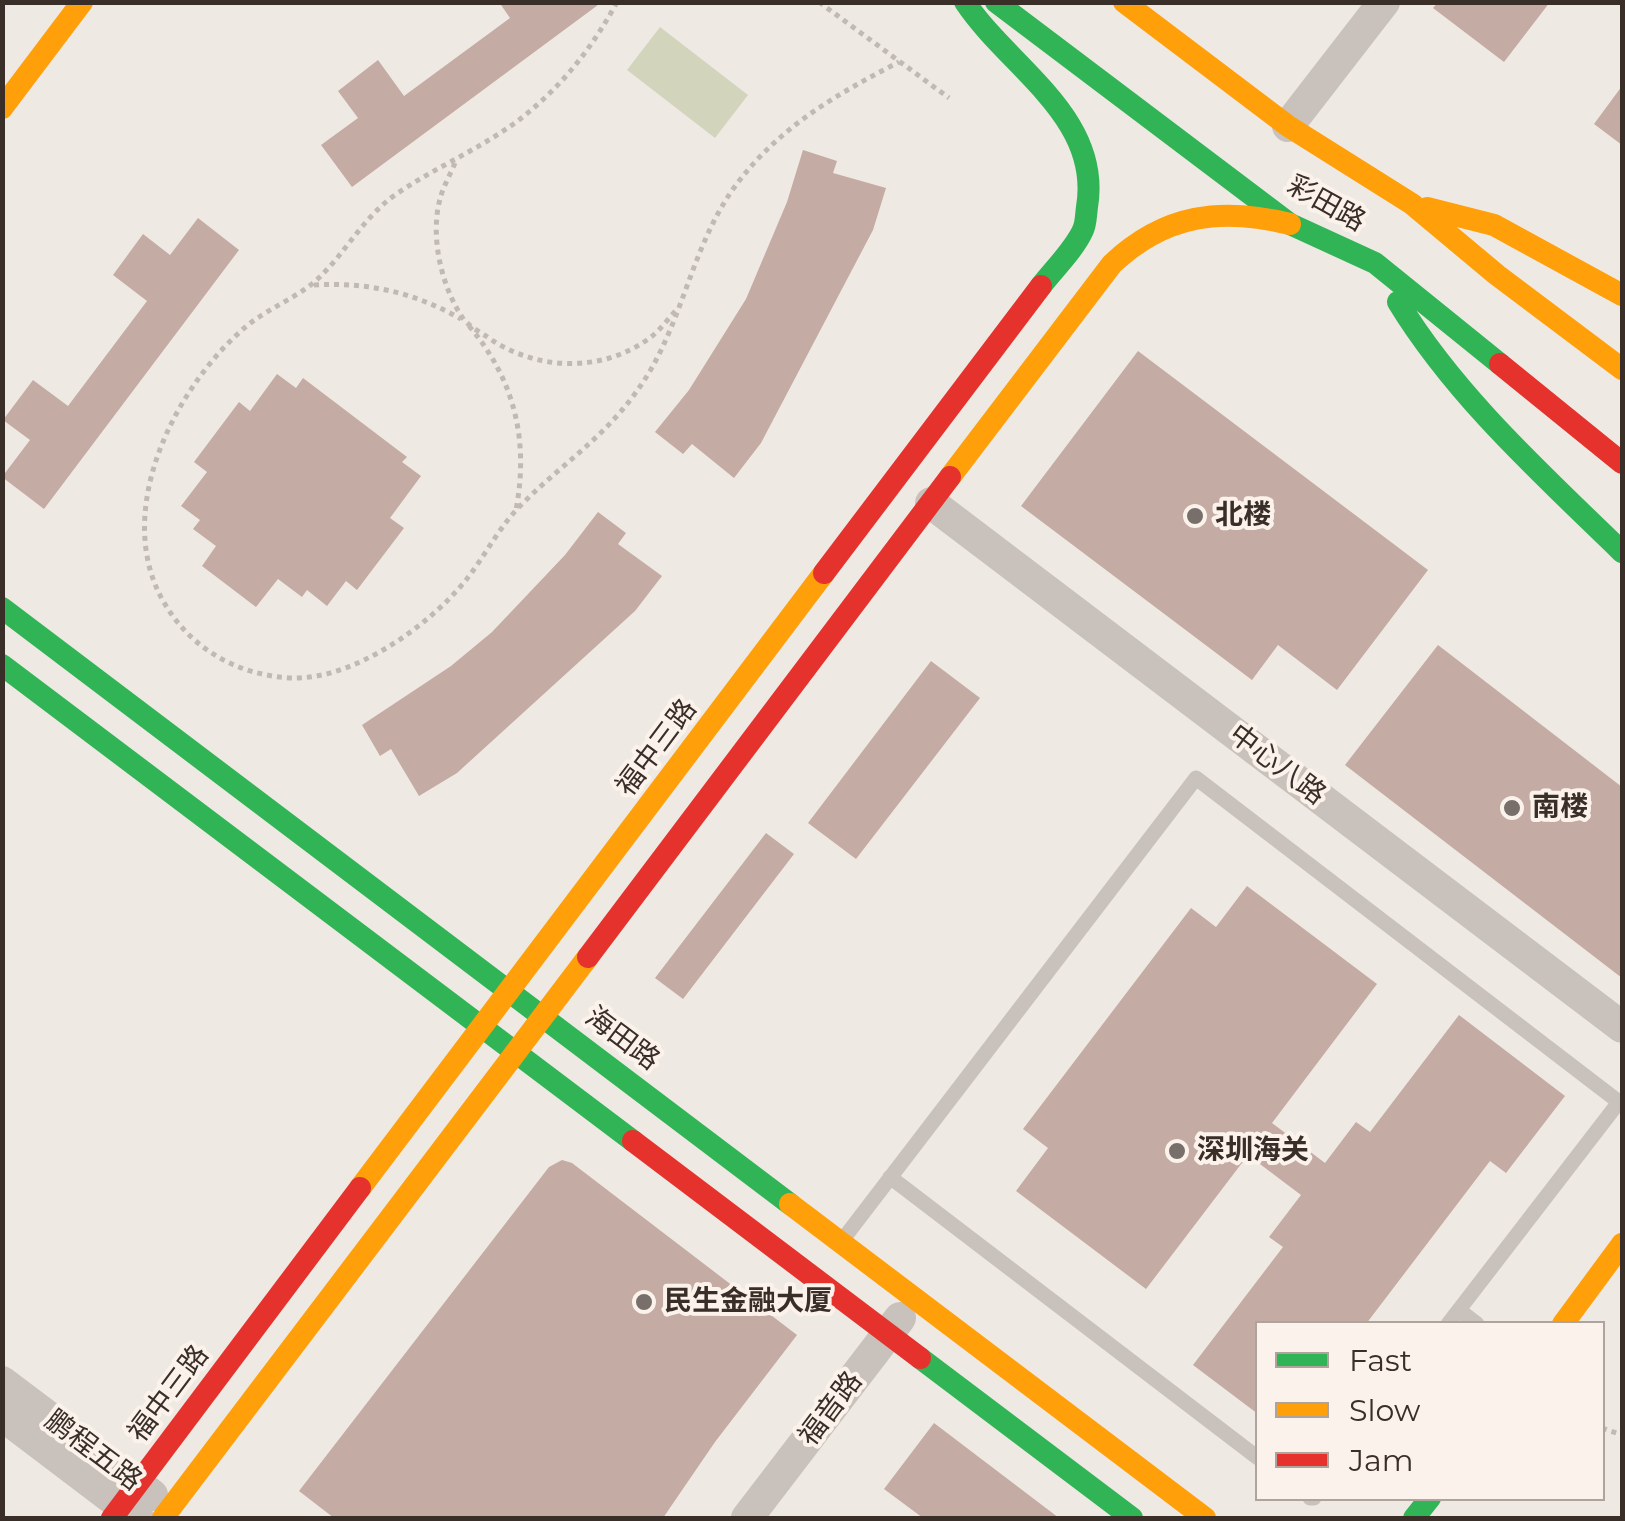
<!DOCTYPE html>
<html>
<head>
<meta charset="utf-8">
<style>
	body { margin:0 }
	#map { position:relative; width:1625px; height:1521px; overflow:hidden; background:#efe9e3; font-family:Montserrat,sans-serif }
	canvas { display:block }
	.frame { position:absolute; inset:0; border:5px solid #3a2e29; pointer-events:none }
	.legend { position:absolute; left:1255px; top:1321px; width:350px; height:180px; box-sizing:border-box; background:#fbf3eb; border:2px solid #aea49d; margin:0; padding:12px 18px; list-style:none; font-size:30px; color:#3a2e29 }
	.legend li { display:flex; align-items:center; gap:20px; height:50px }
	.legend b { width:50px; border:2px solid #aea49d }
</style>
</head>
<body>
<div id="map">
<canvas width="1625" height="1521"></canvas>
<div class="frame"></div>
<ul class="legend">
<li><b style="height:12px;background:#30b455"></b>Fast</li>
<li><b style="height:12px;background:#ff9f0a"></b>Slow</li>
<li><b style="height:12px;background:#e5322d"></b>Jam</li>
</ul>
</div>
<script>
const ctx = document.querySelector('canvas').getContext('2d');
ctx.lineJoin = 'round';
function paint(path, color) {
  ctx.fillStyle = color;
  ctx.fill(path, 'evenodd');
}
function stroke(path, color, width, dash) {
  ctx.strokeStyle = color;
  ctx.lineWidth = width;
  ctx.lineCap = dash ? 'butt' : 'round';
  ctx.setLineDash(dash || []);
  ctx.stroke(path);
}
function write(font, color, halo, rows, align = 'center') {
  ctx.font = font + ' Montserrat,"Noto Sans SC",sans-serif';
  ctx.lineWidth = 8;
  ctx.setLineDash([]);
  ctx.textBaseline = 'middle';
  ctx.strokeStyle = halo;
  ctx.fillStyle = color;
  for (const [text, x, y, turn = 0] of rows) {
    ctx.save();
    ctx.translate(x, y);
    ctx.rotate((+turn || 0) * Math.PI / 180);
    ctx.textAlign = isNaN(turn) ? turn : align;
    if (halo) ctx.strokeText(text, 0, 0);
    ctx.fillText(text, 0, 0);
    ctx.restore();
  }
}
const green = new Path2D(`
	M660,27l88,68 -33,43 -88,-68z`);
const building = new Path2D(`
	M499,2h103l-250,185 -31,-42 37,-27 -20,-27 40,-31 26,36 106,-78z
	M1438,2h112l-46,60 -71,-54z
	M1622,86v59l-28,-21z
	M803,150l34,11 -4,12 53,15 -13,42 -112,213 -27,35 -42,-34 -9,10 -28,-22 34,-42 57,-91 41,-97z
	M198,218l41,32 -195,259 -42,-32 28,-37 -27,-20 30,-40 35,26 79,-105 -34,-26 30,-41 27,21z
	M1138,351l290,219 -91,120 -59,-45 -26,35 -231,-174z
	M277,374l19,14 7,-10 104,79 -5,5 19,14 -31,42 14,10 -47,62 -11,-9 -19,25 -20,-16 -5,7 -24,-18 -22,28 -54,-41 14,-20 -23,-17 7,-9 -19,-14 26,-34 -13,-10 45,-60 11,9z
	M598,512l28,21 -8,11 44,32 -27,35 -178,162 -38,23 -28,-47 -11,7 -18,-31 89,-59 41,-34 73,-77z
	M1438,645l184,142v191l-277,-213z
	M931,661l49,37 -124,161 -48,-36z
	M766,833l28,21 -111,145 -28,-21z
	M1247,886l130,98 -105,139 53,40 31,-41 14,10 89,-117 106,81 -59,77 -16,-12 -124,163h-108v90l-65,-49 90,-118 -14,-10 32,-42 -53,-40 -102,134 -130,-98 32,-43 -25,-19 168,-221 25,19z
	M562,1160l10,3 225,172 -82,107 -52,76h-329l-35,-27 250,-324z
	M934,1423l125,95h-136l-39,-29z`);
const path = new Path2D(`
	M617,2c-21,39 -47,74 -80,103 -43,39 -96,58 -142,90 -34,24 -52,63 -83,89 -22,17 -49,27 -70,46 -69,61 -128,181 -80,269 27,49 74,76 129,79 62,2 137,-51 175,-98 19,-24 33,-53 55,-75 48,-48 92,-72 129,-134 35,-60 44,-129 86,-186 43,-58 101,-91 163,-123
	M819,2l130,96
	M455,163c-5,12 -12,24 -15,36 -10,37 1,86 22,118 5,8 16,14 24,19 48,35 116,38 165,1 10,-8 18,-19 26,-28
	M314,285c53,-3 100,7 147,34
	M469,326c46,54 60,115 47,184
	M1602,1428l20,7`);
const lane = new Path2D(`
	M890,1177l368,281
	M844,1238l352,-460 423,324 -171,222
	M1459,1310l18,14
	M1310,1498h4`);
const street = new Path2D(`
	M1288,126l96,-124
	M931,503l691,524
	M2,1382l150,113
	M2,1415l136,103
	M747,1518l153,-200`);
const fast = new Path2D(`
	M965,2c44,66 137,115 122,205 -1,7 -1,17 -4,23 -9,20 -29,39 -42,56
	M996,2l294,222 85,39 125,101
	M1398,302c58,95 145,173 224,250
	M2,608l788,596
	M2,665l631,476
	M920,1358l212,160
	M1414,1518l16,-20`);
const slow = new Path2D(`
	M1124,2l164,124 124,78 85,71 125,94
	M2,108l80,-106
	M1427,208l67,17 128,70
	M950,477l162,-213c53,-50 109,-57 178,-40
	M360,1188l464,-615
	M790,1204l415,314
	M1563,1324l59,-80
	M163,1518l425,-561`);
const jam = new Path2D(`
	M1500,364l122,99
	M824,573l217,-287
	M588,957l362,-480
	M633,1141l287,217
	M112,1518l248,-330`);
const markers = [
	[1195,516,10,"#796f6a"],
	[1512,808,10,"#796f6a"],
	[1177,1151,10,"#796f6a"],
	[644,1302,10,"#796f6a"]
];
const streetNames = [
	["彩田路",1326,204,29],
	["福中三路",657,748,-53],
	["中心八路",1277,765,37],
	["海田路",622,1039,37],
	["福中三路",169,1394,-53],
	["福音路",831,1409,-53],
	["鹏程五路",93,1451,37]
];
const poiNames = [
	["北楼",1215,516],
	["南楼",1532,808],
	["深圳海关",1197,1151],
	["民生金融大厦",664,1302]
];
paint(green, '#d2d5bc');
paint(building, '#c4aba4');
stroke(path, '#c1b9b4', 5, [5, 5]);
stroke(lane, '#c8c1bc', 15);
stroke(street, '#c8c1bc', 32);
stroke(fast, '#30b455', 22);
stroke(slow, '#ff9f0a', 22);
stroke(jam, '#e5322d', 22);
for (const [x, y, r, color] of markers) {
  const dot = new Path2D();
  dot.arc(x, y, r, 0, 2 * Math.PI);
  ctx.fillStyle = color;
  ctx.fill(dot);
  stroke(dot, '#fbf3eb', 4);
}
write('28px', '#3a2e29', '#fbf3eb', streetNames);
write('bold 28px', '#3a2e29', '#fbf3eb', poiNames, 'left');
</script>
</body>
</html>
